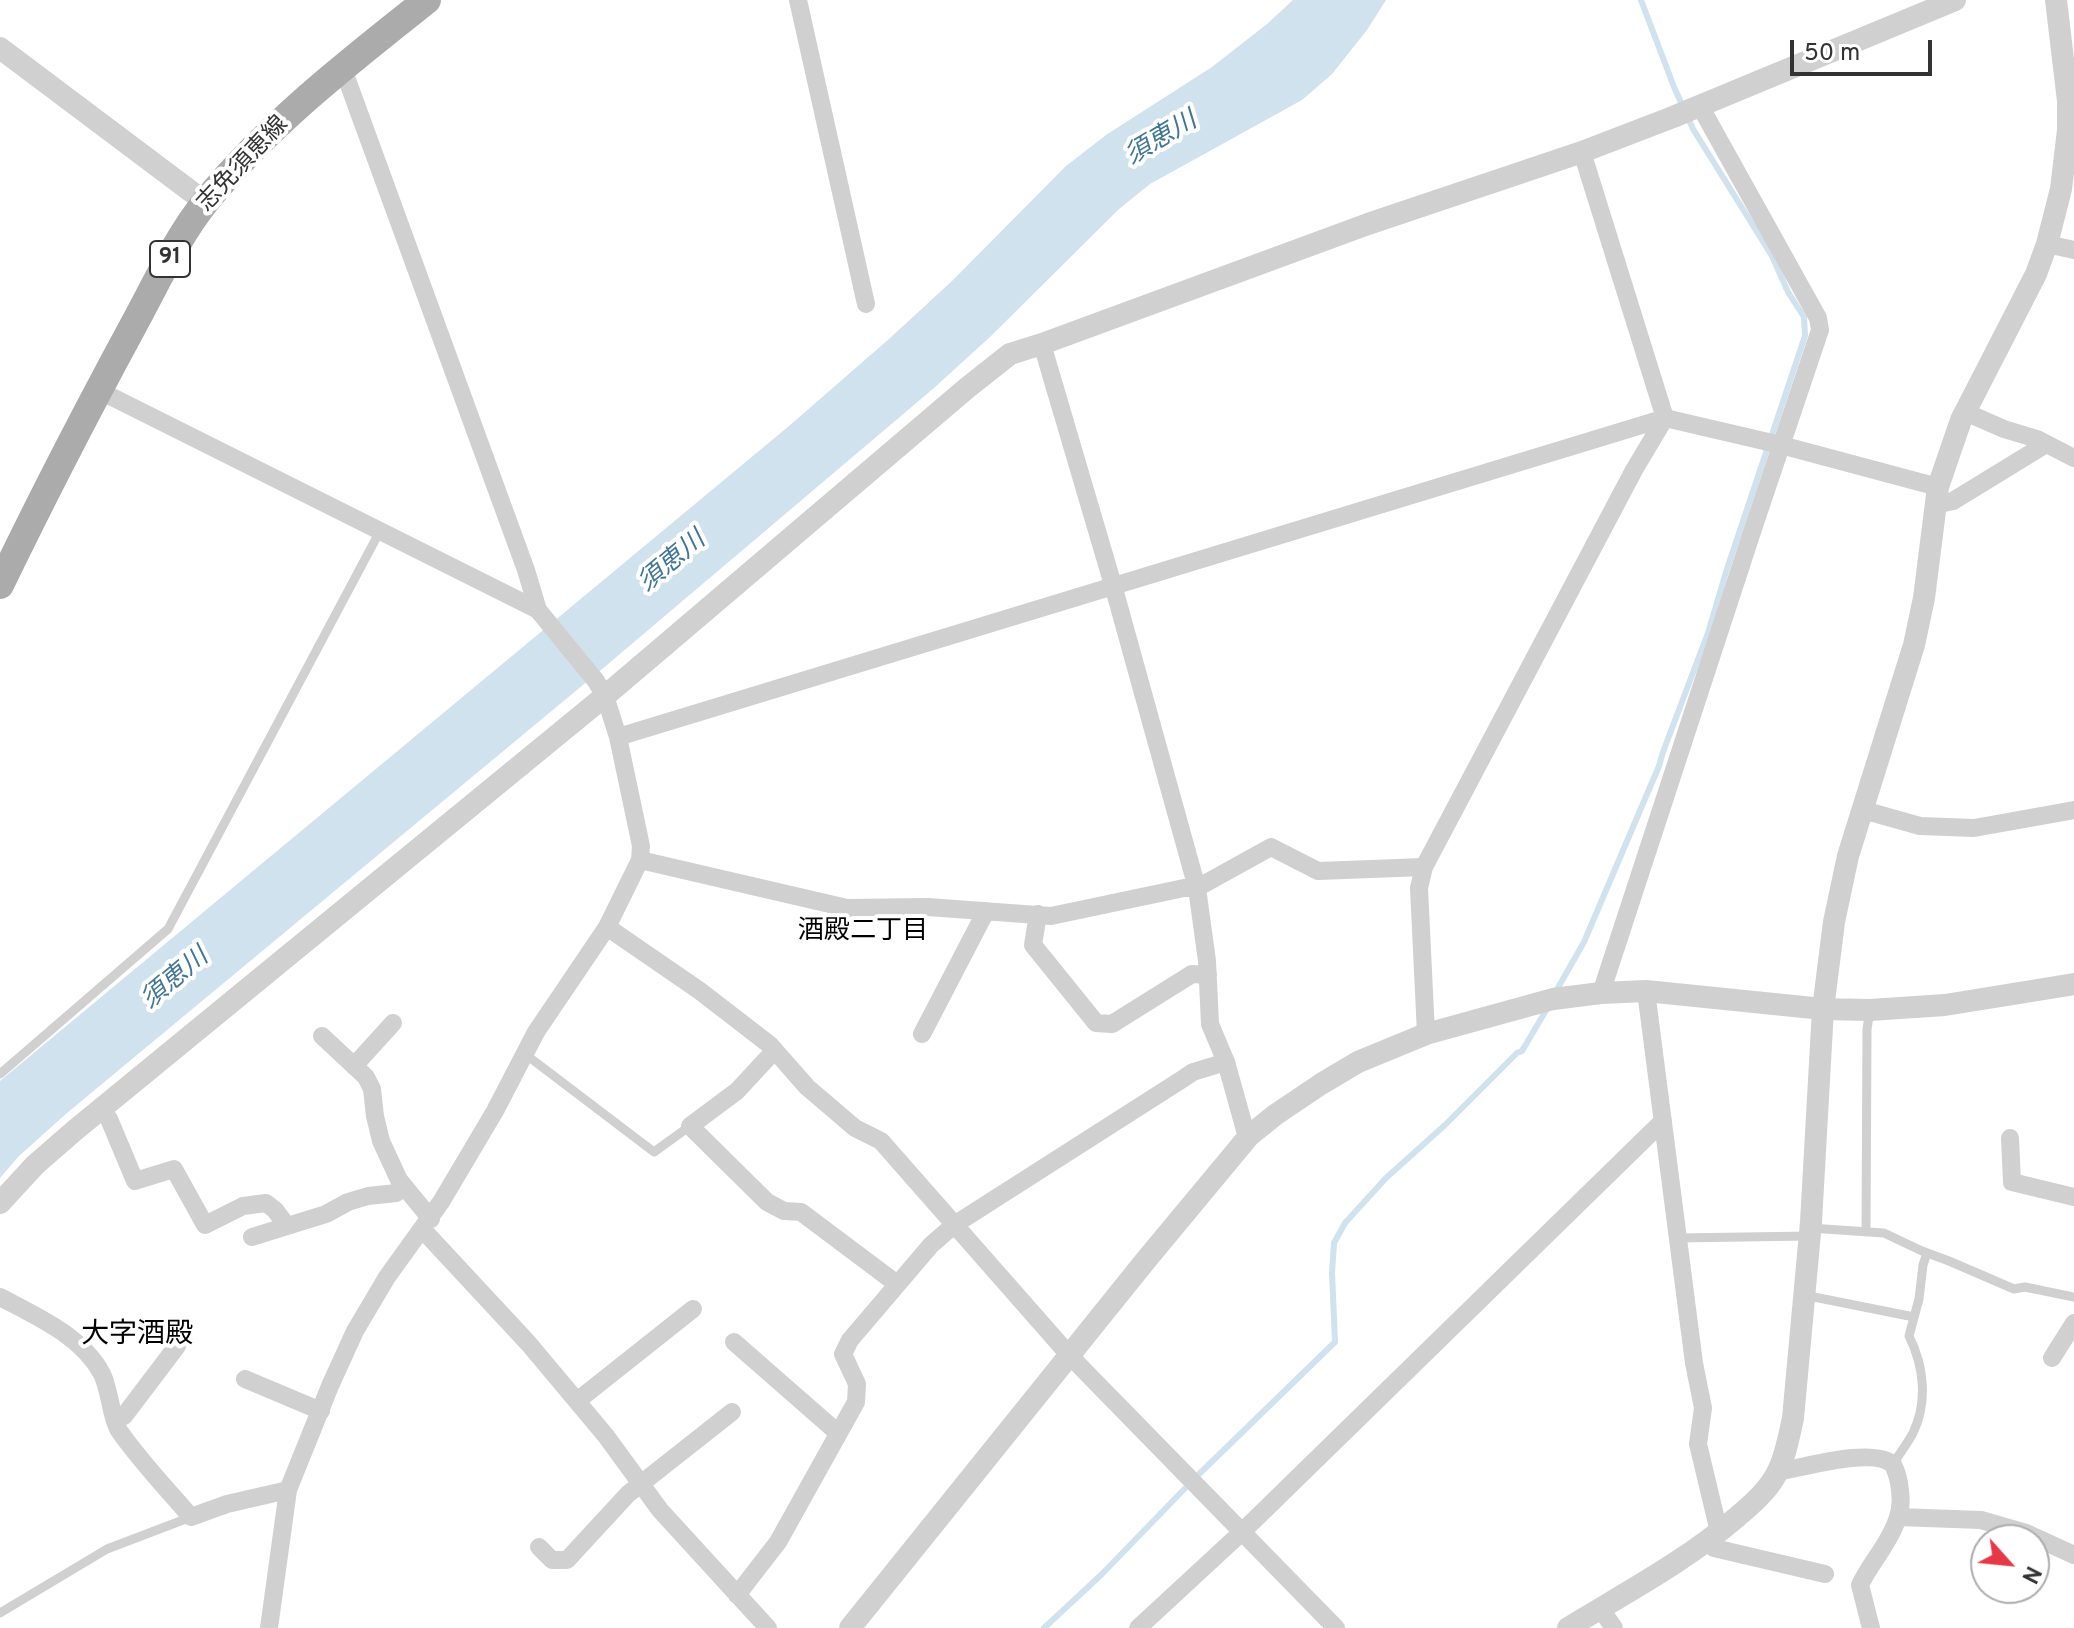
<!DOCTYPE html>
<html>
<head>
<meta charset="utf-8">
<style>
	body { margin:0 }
	#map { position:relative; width:2074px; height:1628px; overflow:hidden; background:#fff; font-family:Overpass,sans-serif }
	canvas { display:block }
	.north { position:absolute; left:1970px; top:1524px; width:80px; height:80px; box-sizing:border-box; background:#fff; border:2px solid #adadad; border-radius:50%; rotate:117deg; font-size:22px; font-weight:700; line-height:32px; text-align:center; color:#333 }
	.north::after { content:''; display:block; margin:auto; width:28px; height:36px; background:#e63946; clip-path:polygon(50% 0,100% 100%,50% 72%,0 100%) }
	.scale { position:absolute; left:1790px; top:40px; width:142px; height:36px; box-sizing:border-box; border:4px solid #333; border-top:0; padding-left:10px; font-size:24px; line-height:28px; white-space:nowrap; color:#333; -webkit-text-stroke:6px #fff; paint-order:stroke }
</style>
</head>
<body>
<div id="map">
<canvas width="2074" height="1628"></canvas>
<div class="north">N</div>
<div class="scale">50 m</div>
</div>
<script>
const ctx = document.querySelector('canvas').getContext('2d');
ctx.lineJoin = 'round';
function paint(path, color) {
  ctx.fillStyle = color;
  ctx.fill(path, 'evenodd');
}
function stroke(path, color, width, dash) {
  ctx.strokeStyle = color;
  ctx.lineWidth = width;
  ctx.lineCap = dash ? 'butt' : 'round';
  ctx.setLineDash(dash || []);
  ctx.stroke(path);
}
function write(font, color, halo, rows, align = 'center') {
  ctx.font = font + ' Overpass,"Noto Sans JP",sans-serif';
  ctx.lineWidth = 8;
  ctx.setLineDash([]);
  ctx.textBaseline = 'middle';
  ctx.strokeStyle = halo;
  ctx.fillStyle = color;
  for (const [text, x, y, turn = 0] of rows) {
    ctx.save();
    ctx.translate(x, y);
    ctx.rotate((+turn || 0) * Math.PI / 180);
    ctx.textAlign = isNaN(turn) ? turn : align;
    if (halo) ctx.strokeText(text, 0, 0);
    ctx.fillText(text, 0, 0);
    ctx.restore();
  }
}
const water = new Path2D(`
	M1293,0h93l-19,30 -35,44 -30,26 -152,84 -31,25 -128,127 -57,52 -333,282 -534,443 -48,43 -19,22v-97l789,-655 100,-87 63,-58 114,-115 40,-31 106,-68 55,-43z`);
const stream = new Path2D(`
	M1555,993l29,-51 75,-176 4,-14 45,-119 18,-61 79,-236 -1,-19 -16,-25 -16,-36 -79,-127 -19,-42 -33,-87
	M1044,1628l57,-53 94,-97 140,-136 -3,-69 2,-30 11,-20 41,-45 59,-53 72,-72 5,-2 26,-44`);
const service = new Path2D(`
	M525,1054l129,98 36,-26
	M0,1074l168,-145 212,-398
	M1810,1228l74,5 38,18 27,10 65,28 11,-2 49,10
	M1866,1232l1,-203 3,-19
	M1678,1238l132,-2
	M1804,1298l10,-1 100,20
	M1892,1465c7,-10 15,-21 21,-32 15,-31 11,-67 -4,-97l10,-37 4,-34 4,-12
	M0,1613l107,-64 84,-32`);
const minor = new Path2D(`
	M798,0l68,304
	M2047,244l27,6
	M1042,344l71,241 84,303 10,73 3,63 16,38 19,68 4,6
	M98,390l440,220
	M1965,412l39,17 33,10 37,19
	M1935,505l18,-4 93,-57
	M618,737l1047,-319 116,27 157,42
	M1863,810l57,16 54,2 100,-18
	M640,860l207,48 81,-1 123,9 133,-28h13l74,-41 47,24 106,-4
	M1038,914l-5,31 63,78 16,1 80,-50 16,1
	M607,927l93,64 70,54 37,42 48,41 26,13 189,215 266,272
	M1646,991l48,372 9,45 -5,36 21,88
	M1601,993l152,-464 67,-199 -2,-12 -118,-212
	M922,1034l64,-123
	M1426,1034l-7,-146 5,-21 210,-397 31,-52 -83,-266
	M322,1036l44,41 6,12 3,27 6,25 18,39 32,39
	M775,1050l-38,41 -47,35 77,76 17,9 17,1 96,72
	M354,1066l39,-43
	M100,1109l9,10 26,62 39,-12 31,56 38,-19 23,-3 9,7 12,16
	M2010,1138l2,44 62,15
	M423,1230l106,114 77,92 54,74 108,118
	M252,1237l74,-23 22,-12 20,-6 28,-3 8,-6
	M0,1297c36,19 82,39 102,77 8,16 9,45 18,58 21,30 47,57 71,85l36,-13 61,-14
	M734,1342l104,91
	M2052,1358l22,-35
	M245,1379l76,32
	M577,1401l116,-92
	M115,1420l9,-4 53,-70
	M1777,1472c25,-4 98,-26 116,-7 3,5 5,13 6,18 2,13 3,24 -2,37 -8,24 -26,42 -37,65l11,43
	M1898,1517l83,3 45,13 48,22
	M1707,1540l7,8 111,26
	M539,1547l13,13h15l61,-66 104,-82
	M737,1595l41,-53 78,-140 1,-18 -14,-30 7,-14 81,-95 23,-20 227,-145 12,-8 33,-10
	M1600,1608l14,20
	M269,1628l19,-138 42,-104 25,-55 32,-54 54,-75 54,-91 41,-79 71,-105 33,-67 1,-14 -23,-109 -13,-41 -9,-15 -58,-71 -12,-40 -184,-504
	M1138,1628l105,-97 420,-410`);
const tertiary = new Path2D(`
	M0,48l205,154
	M0,1203l35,-38 39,-34 531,-435 362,-308 43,-34 32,-10 326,-120 214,-72 91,-35 282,-117
	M850,1628l296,-368 103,-124 26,-21 46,-31 37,-22 68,-28 127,-35 48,-6 45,-2 177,18 47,1 75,-5 129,-21
	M1568,1628c57,-35 118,-67 169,-111 15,-13 32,-27 41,-46 8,-16 11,-35 15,-53l18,-196 12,-213 11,-87 14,-66 66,-211 10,-47 14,-111 23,-67 75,-146 11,-30 14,-55 7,-59v-29l-12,-101`);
const primary = new Path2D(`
	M0,585c42,-87 87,-174 133,-259 23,-42 44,-89 74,-126 63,-77 143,-139 220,-200`);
const shields = [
	[170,259,40]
];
const shieldNames = [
	["91",170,259]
];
const streetNames = [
	["志免須恵線",244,165,-47]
];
const waterNames = [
	["須恵川",1162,140,-31],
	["須恵川",673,563,-40],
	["須恵川",176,980,-40]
];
const neighbourhoodNames = [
	["酒殿二丁目",863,933]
];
const quarterNames = [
	["大字酒殿",137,1336]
];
paint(water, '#cfe2ee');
stroke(stream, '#cfe2ee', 6);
stroke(service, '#d0d0d0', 9);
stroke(minor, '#d0d0d0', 18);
stroke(tertiary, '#d0d0d0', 22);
stroke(primary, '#ababab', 28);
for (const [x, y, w] of shields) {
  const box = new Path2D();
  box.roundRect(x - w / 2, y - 18, w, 36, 6);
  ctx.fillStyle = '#fff';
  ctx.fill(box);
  stroke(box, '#333', 2);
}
write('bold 22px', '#333', null, shieldNames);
write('24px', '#333', '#fff', streetNames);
write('italic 26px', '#3f7597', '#fff', waterNames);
write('26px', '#000', '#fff', neighbourhoodNames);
write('28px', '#000', '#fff', quarterNames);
</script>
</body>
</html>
